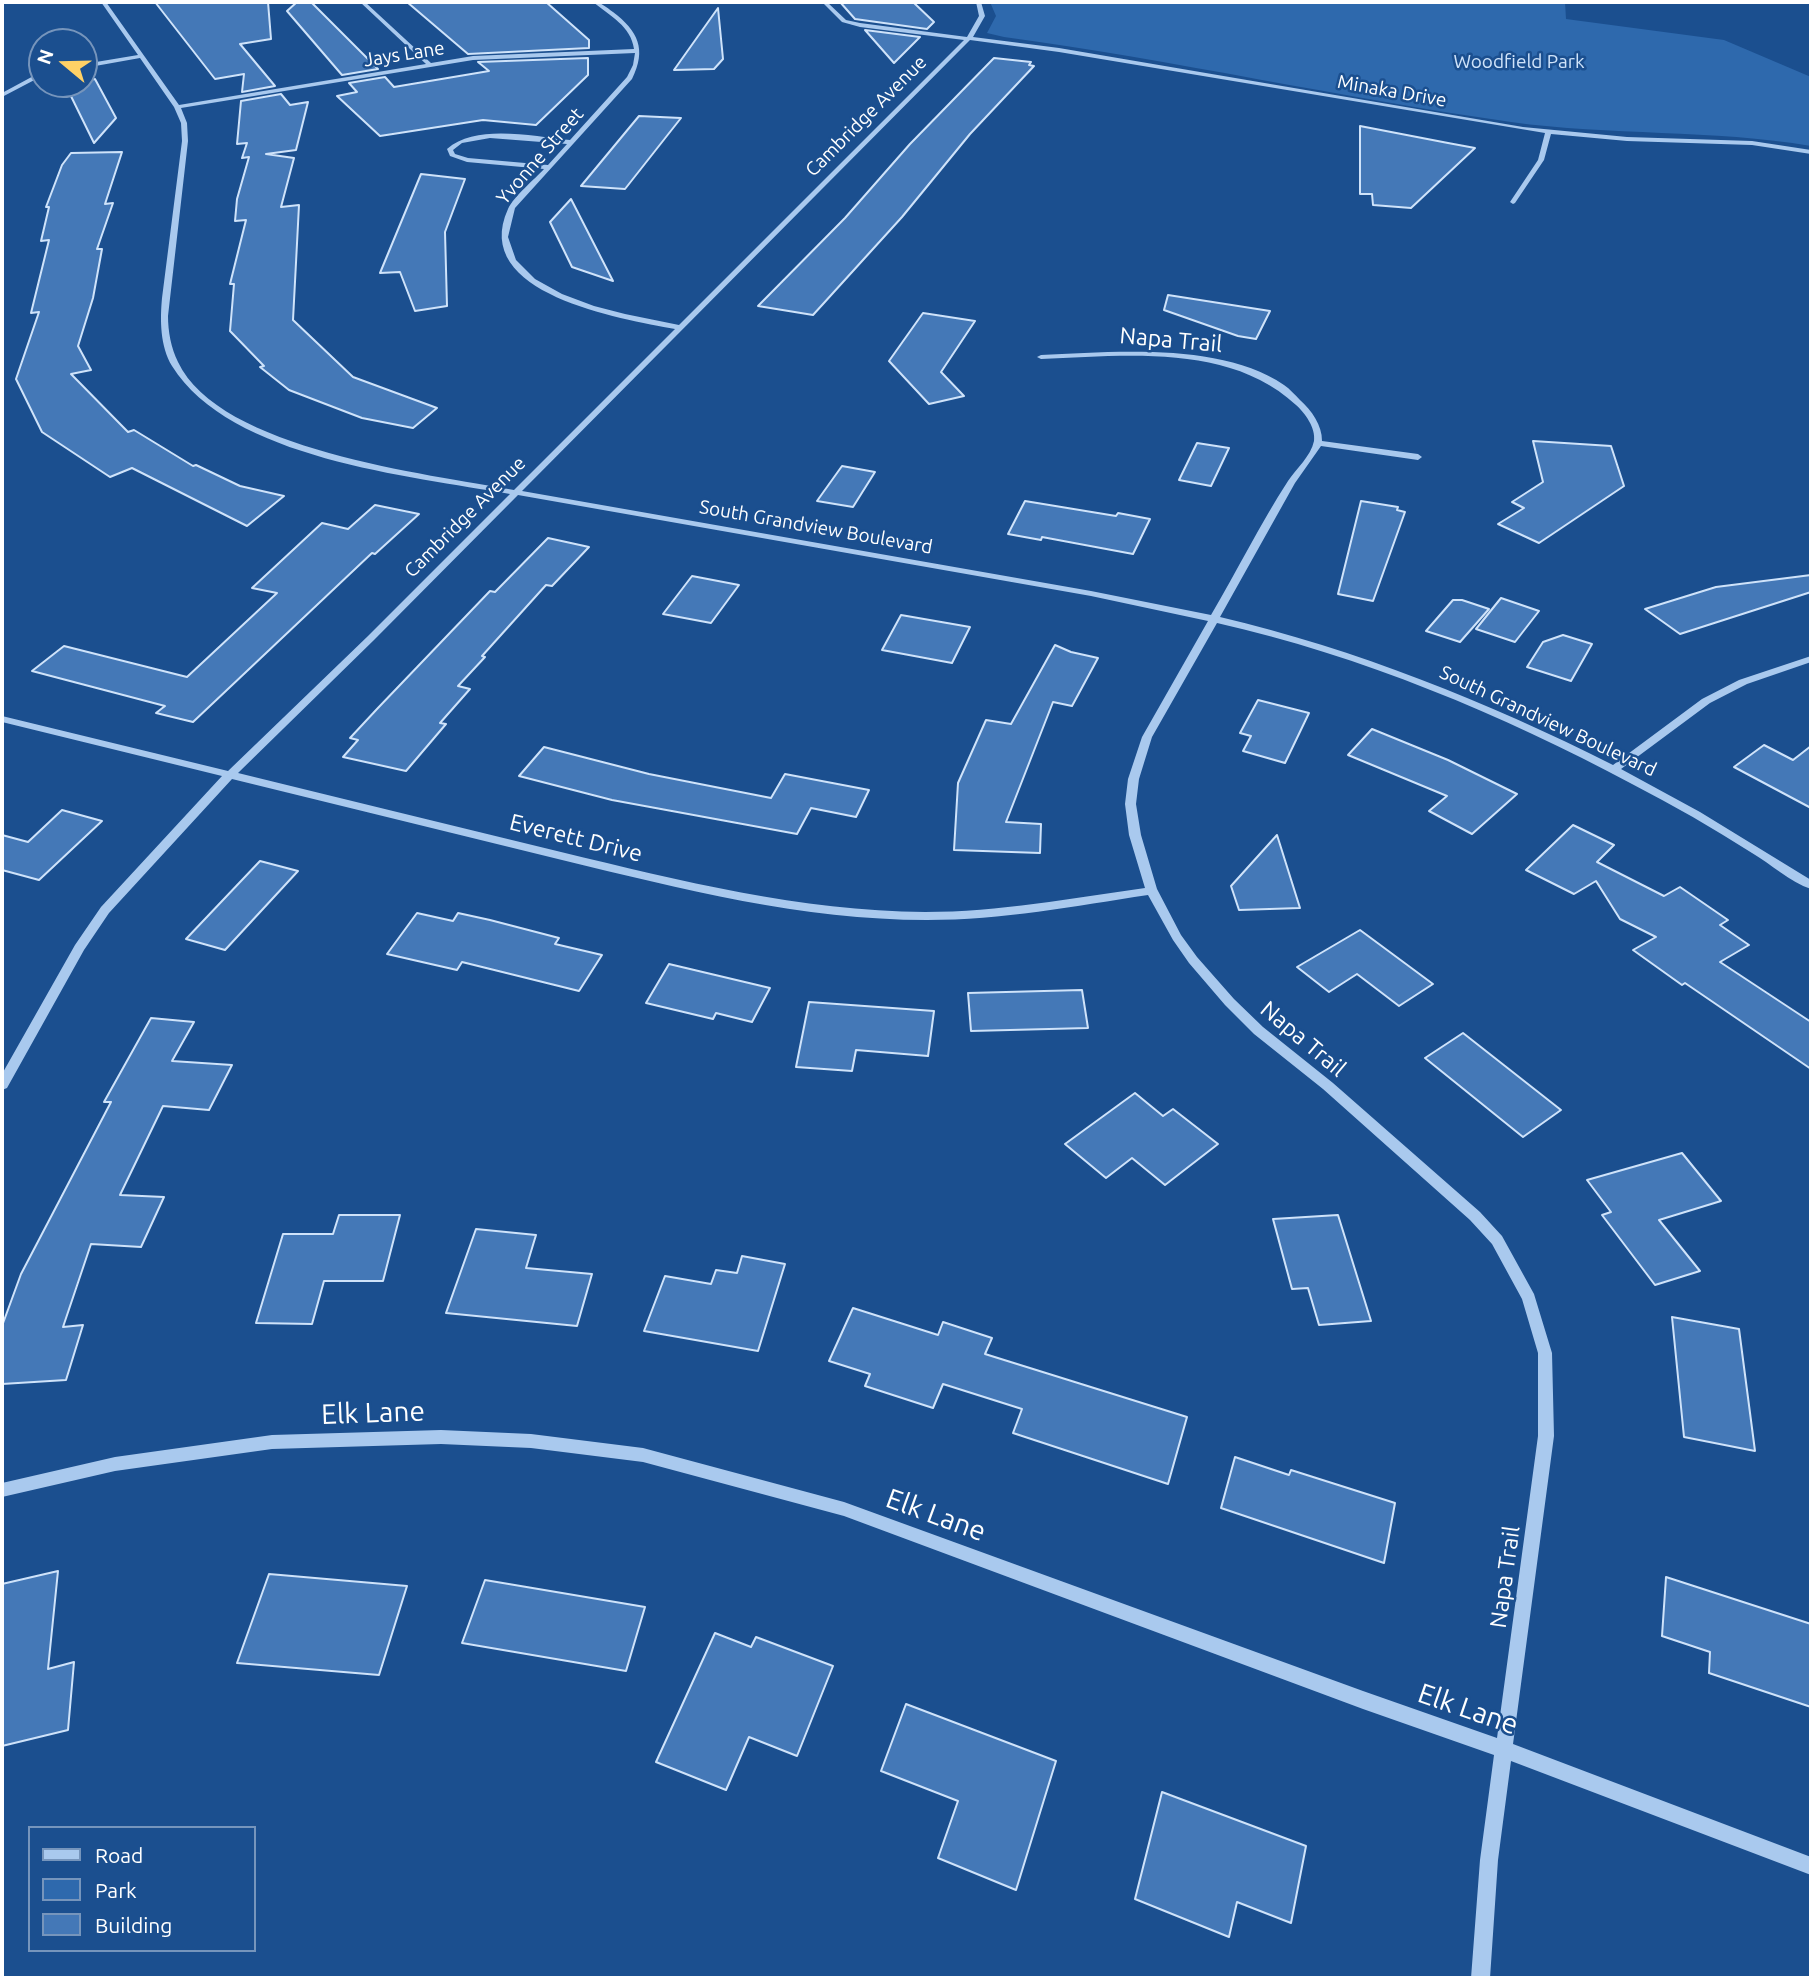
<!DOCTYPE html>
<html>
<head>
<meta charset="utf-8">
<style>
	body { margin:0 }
	#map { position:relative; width:1813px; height:1980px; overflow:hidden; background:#1b4f8f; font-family:Ubuntu,sans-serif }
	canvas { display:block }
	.frame { position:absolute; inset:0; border:4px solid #fff; pointer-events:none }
	.legend { position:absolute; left:28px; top:1826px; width:228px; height:126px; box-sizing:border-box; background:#1b4f8f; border:2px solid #7695bc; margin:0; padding:9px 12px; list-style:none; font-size:21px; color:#fff }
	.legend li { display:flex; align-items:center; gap:14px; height:35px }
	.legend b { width:35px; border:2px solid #7695bc }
	.north { position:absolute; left:28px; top:28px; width:70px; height:70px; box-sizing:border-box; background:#1b4f8f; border:2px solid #7695bc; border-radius:50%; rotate:289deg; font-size:19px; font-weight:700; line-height:28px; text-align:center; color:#fff }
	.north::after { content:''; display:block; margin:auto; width:24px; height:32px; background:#ffd166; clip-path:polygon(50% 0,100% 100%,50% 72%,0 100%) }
</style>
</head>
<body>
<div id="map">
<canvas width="1813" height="1980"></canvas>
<div class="frame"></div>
<ul class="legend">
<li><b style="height:9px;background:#a9c9ee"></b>Road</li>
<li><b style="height:19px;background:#2e69ad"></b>Park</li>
<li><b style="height:19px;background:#4478b7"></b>Building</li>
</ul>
<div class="north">N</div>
</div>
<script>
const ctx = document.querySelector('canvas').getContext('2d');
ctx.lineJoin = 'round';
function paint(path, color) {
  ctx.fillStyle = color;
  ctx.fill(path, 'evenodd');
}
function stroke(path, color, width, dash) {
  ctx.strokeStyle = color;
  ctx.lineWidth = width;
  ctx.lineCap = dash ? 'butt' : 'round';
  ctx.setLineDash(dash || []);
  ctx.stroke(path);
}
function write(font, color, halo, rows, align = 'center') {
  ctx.font = font + ' Ubuntu,sans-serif';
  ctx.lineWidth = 5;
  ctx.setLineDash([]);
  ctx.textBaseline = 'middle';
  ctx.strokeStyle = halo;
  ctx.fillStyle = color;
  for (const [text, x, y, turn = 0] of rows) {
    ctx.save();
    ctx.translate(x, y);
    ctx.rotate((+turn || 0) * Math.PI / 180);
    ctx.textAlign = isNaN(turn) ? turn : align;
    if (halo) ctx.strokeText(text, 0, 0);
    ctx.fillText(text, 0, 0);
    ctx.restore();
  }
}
const green = new Path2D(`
	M990,2h575l1,17 158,21 87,37v69c-99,-17 -200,-10 -300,-24 -169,-24 -337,-62 -507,-85l-17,-4 9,-17z`);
const building = new Path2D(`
	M155,2h113l3,37 -31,5 35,42 -33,6 2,-18 -29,5z
	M297,2h14l67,67 -36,6 -55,-64z
	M407,2h139l43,38v8l-121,6z
	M840,2h73l21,20 -7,7 -72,-10z
	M718,8l5,51 -9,10 -40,1z
	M865,30l55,7 -26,26z
	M588,58v17l-52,50 -53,-5 -103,16 -43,-40 20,-4 -8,-9 36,-6 9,10 95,-16 -11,-9z
	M994,58l37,4 -2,3 5,1 -64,68 -68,83 -89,98 -55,-9 87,-88 65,-74z
	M95,79l21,39 -22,25 -29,-59h19v-4z
	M281,94l9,11 18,-3 -12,48 -30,4 28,4 -13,49 18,-2 -6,115 60,57 84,31 -24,20 -51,-10 -73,-28 -29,-23 4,-1 -34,-35 4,-47h-4l16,-64 -11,1 2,-22 12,-42 -7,1 5,-15 -10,1 4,-43z
	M639,116l42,2 -56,71 -44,-3z
	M1360,126l88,17 27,5 -64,60 -38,-3 -1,-11h-12z
	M122,152l-17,52 8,-1 -16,46h5l-9,49 -15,48 13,24 -20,4 57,58 6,-2 59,36 3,-1 44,21 44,10 -37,30 -115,-58 -22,9 -68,-45 -26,-53 23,-67 -8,1 18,-73 -8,1 8,-34h-3l16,-42 9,-12z
	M421,174l44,5 -20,53 2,74 -32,5 -15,-39 -20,1z
	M571,199l42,82 -41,-14 -22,-45z
	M1168,295l102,16 -14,28 -18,-3 -74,-26z
	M923,313l52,8 -34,51 23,24 -35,8 -40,-43z
	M1533,441l78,5 13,40 -85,57 -41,-19 26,-16 -12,-6 31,-20z
	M1197,443l32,5 -18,38 -32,-6z
	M842,466l33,6 -22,35 -36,-6z
	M1025,501l91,15 2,-3 32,6 -17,35 -91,-17 -1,3 -33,-6z
	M1361,501l37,6 -1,3 8,2 -32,89 -35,-7z
	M375,505l44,9 -44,40 -3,-1 -179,169 -37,-9 9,-7 -133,-35 32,-25 123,31 90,-84 -25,-5 70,-65 26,6z
	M548,538l41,9 -37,39 -6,-1 -64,71 3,1 -27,29 12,3 -30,34 6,1 -40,47 -63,-14 15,-17 -8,-2 27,-29 113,-118 5,1z
	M1811,575v17l-131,42 -35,-25 71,-22z
	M692,576l47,9 -28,38 -48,-9z
	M1501,598l38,13 -24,31 -39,-13z
	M1453,600h9l27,9 -29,33 -34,-11z
	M901,615l69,12 -18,36 -70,-13z
	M1563,635l29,9 -21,37 -44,-14 16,-25z
	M1055,645l16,7 27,6 -26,48 -19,-4 -47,120 35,2 -1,29 -86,-3 4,-67 28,-63 25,4z
	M1258,700l51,13 -24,50 -42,-12 8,-15 -11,-3z
	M1372,729l76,31 69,34 -45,40 -43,-23 18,-15 -99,-41z
	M1764,745l29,15 18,-14v62l-77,-41z
	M544,747l105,27 122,24 14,-24 84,16 -13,27 -45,-9 -14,26 -185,-34 -93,-24z
	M62,810l40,11 -63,59 -37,-10v-35l26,7z
	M1573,825l41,20 -17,17 67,34 16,-9 48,33 -8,5 29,20 -29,17 91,60v47l-126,-86 -3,2 -49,-35 23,-13 -36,-18 -24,-38 -22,13 -48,-24z
	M1277,835l23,73 -61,2 -8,-24z
	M260,861l38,10 -73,79 -39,-11z
	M417,913l36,8 5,-8 32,7 69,18 -4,6 47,11 -23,36 -117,-29 -5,8 -70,-16z
	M1360,930l73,54 -34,22 -42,-32 -28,18 -32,-25z
	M669,964l101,24 -18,34 -36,-9 -3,6 -67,-16z
	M1082,990l6,38 -117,3 -3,-38z
	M809,1002l125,9 -6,45 -72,-6 -4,21 -56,-4z
	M151,1018l43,4 -22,39 60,4 -23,45 -46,-4 -43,89 44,2 -23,50 -50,-3 -28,83 20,-2 -17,55 -64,4v-58l19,-52 90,-172h-7z
	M1463,1033l98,77 -38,27 -98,-79z
	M1135,1093l28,23 10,-7 45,35 -53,41 -33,-27 -26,20 -41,-34z
	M1682,1153l39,48 -62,19 41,51 -45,14 -53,-70 9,-3 -24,-32z
	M339,1215h61l-17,66h-59l-12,43 -56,-1 27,-89h50z
	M1338,1215l33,106 -52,4 -11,-37 -16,1 -19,-70z
	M476,1229l60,6 -10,33 66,6 -15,52 -131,-13z
	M742,1256l43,8 -27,87 -114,-20 21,-55 46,8 5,-14 21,3z
	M853,1308l85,27 5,-13 49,16 -7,16 202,63 -19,67 -155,-51 9,-24 -79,-25 -10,24 -68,-22 5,-12 -41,-13z
	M1672,1317l67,12 16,122 -71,-14z
	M1235,1457l54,18 2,-5 104,33 -11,60 -163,-55z
	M58,1571l-10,98 26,-7 -6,68 -66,16v-162z
	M269,1574l138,12 -28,89 -142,-12z
	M1666,1577l145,47v83l-102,-34 1,-21 -48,-16z
	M485,1580l160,27 -19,64 -164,-28z
	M715,1633l36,14 5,-10 77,29 -36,90 -48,-19 -23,53 -70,-28z
	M906,1704l150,57 -40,129 -78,-32 20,-57 -77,-30z
	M1162,1792l144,54 -15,77 -54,-21 -8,35 -94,-38z`);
const minor = new Path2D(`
	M101,2h5l73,103 247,-41 -66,-62h5l66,61 42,-7 161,-7c-3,-23 -24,-33 -41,-47 8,0 13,5 20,10 25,19 34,37 19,67l-117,129 -7,29 8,23 19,19 27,15 32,12 31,8 54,11 285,-285 -104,-13 -18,-5 -20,-20h5l19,18 14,3 107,14 12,-21 -3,-14h5l4,14 -12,21 86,11 464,79 104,10 125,4 59,9v4l-59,-9 -125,-4 -76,-7 -7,26 -29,43 -2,1 -3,-2 28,-42 7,-27 -486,-81 -89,-12 -448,451 569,100 120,24c26,-44 49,-91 77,-134 8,-12 23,-25 26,-40 2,-13 -9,-28 -18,-36 -67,-62 -171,-49 -255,-46l-4,-2 4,-2c73,-3 180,-13 243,30 6,4 11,10 16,15 12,11 22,25 22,41l96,13 4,3 -4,3 -97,-14 -26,37 -75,134c136,32 268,85 393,148l89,-66 37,-19 72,-24v6l-64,22 -37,19 -89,66 79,43 111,68v9c-21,-7 -40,-25 -59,-36 -39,-25 -79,-48 -120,-69 -131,-70 -270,-128 -415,-161l-65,114 -13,42 -3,25 5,31 16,54 24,46 16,22 37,42 29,28 70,56 147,129 22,24 32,58 18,59 2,83 -41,308 298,113v18l-300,-114 -13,99 -8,118h-19l9,-118 14,-105 -131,-46 -519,-193 -201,-54 -112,-14 -90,-4 -169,5 -157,22 -113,26v-14l113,-26 157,-22 169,-5 90,4 112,14 201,54 519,189 134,47 41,-302v-83l-16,-54 -30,-55 -22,-24 -147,-131 -69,-55 -29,-29 -36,-42 -16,-23 -25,-45c-73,11 -146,25 -221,25 -125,0 -245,-31 -365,-60 -110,-27 -220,-54 -330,-81l-123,134 -25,37 -77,138 -5,2v-16l73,-129 26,-38 121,-131 -220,-54v-6l226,55 140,-135 142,-142c-100,-18 -280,-35 -338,-128 -12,-20 -12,-46 -10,-68l20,-157 -1,-18 -7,-16 -34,-49 -56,10v-4l54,-9zM635,53l-2,12 -6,12 -57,63c-36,-3 -93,-17 -123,9l3,7 17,6 77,7c-9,10 -30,27 -36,40 -39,85 113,110 167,120l-161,161c-86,-16 -295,-40 -336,-128 -7,-14 -10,-31 -10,-46l20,-175 -1,-18 -6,-15 292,-48zM490,138l77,6 -19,21 -80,-7 -13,-4 -2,-4 9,-7zM518,495l573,101 117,25 -66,116 -14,42 -3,25 4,31 16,53c-73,10 -146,24 -220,24 -125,-1 -244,-31 -364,-60 -108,-26 -216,-53 -323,-79l136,-133z
	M39,73h3v3l-40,21v-4z`);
const farStreetnames = [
	["Jays Lane",404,54,-9],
	["Minaka Drive",1392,91,10],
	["Cambridge Avenue",866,116,-45],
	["Yvonne Street",540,156,-49],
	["Cambridge Avenue",465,517,-45],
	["South Grandview Boulevard",816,527,10],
	["South Grandview Boulevard",1548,721,25]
];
const farParknames = [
	["Woodfield Park",1519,62]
];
const streetNames = [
	["Napa Trail",1171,340,5],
	["Everett Drive",576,838,14],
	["Napa Trail",1303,1039,40],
	["Napa Trail",1505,1577,-82]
];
const nearStreetnames = [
	["Elk Lane",373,1413,-2],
	["Elk Lane",936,1515,20],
	["Elk Lane",1468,1709,19]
];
paint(green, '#2e69ad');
paint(building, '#4478b7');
stroke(building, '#cfe3fa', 2);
paint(minor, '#a9c9ee');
write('19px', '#fff', '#1b4f8f', farStreetnames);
write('19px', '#cfe3fa', '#1b4f8f', farParknames);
write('23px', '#fff', '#1b4f8f', streetNames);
write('28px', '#fff', '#1b4f8f', nearStreetnames);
</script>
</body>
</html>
